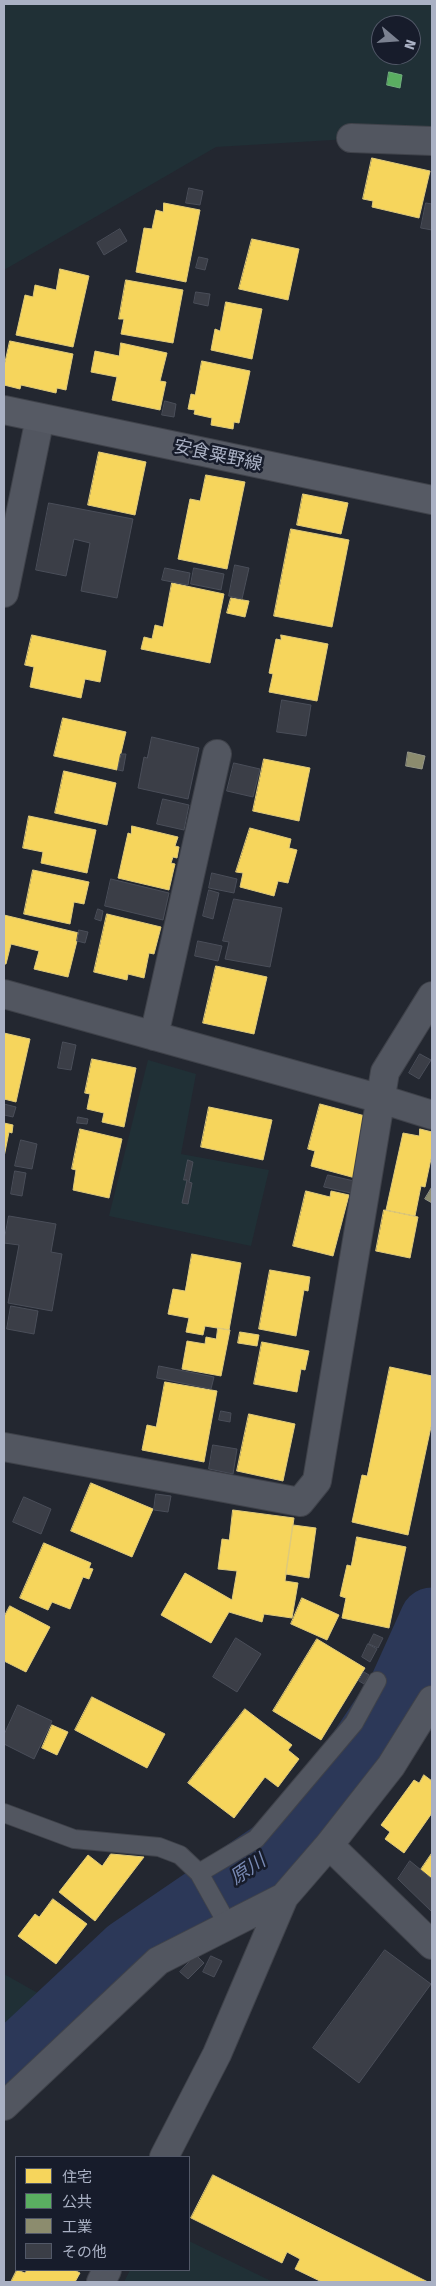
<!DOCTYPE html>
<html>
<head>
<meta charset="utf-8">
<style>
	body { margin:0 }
	#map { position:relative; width:436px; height:2286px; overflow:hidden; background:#232730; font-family:"Fira Sans","Noto Sans JP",sans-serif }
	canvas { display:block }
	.frame { position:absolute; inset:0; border:5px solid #aab1c4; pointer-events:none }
	.legend { position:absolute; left:15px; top:2156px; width:175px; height:115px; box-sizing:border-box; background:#171c2b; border:1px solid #525868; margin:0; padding:6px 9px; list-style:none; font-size:15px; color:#aab1c4 }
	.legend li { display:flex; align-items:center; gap:10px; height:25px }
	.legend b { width:25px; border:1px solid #525868 }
	.north { position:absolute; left:371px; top:15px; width:50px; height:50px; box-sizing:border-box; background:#171c2b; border:1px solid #525868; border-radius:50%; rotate:108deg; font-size:14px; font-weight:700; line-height:20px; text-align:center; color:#aab1c4 }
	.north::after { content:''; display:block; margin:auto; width:18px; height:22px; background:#7b8190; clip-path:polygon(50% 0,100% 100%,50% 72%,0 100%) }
</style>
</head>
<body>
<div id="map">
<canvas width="436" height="2286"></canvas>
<div class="frame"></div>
<ul class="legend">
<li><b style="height:14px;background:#f6d55c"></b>住宅</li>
<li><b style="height:14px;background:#5aae61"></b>公共</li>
<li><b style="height:14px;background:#8c8c6e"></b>工業</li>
<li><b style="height:14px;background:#3b3e47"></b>その他</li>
</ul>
<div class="north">N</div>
</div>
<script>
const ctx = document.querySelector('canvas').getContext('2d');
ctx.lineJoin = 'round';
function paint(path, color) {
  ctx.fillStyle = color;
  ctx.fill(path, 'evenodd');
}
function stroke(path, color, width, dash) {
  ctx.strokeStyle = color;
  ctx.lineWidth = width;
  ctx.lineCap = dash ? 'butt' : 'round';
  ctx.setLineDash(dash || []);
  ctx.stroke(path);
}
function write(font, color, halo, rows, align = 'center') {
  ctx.font = font + ' "Fira Sans","Noto Sans JP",sans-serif';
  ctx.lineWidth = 5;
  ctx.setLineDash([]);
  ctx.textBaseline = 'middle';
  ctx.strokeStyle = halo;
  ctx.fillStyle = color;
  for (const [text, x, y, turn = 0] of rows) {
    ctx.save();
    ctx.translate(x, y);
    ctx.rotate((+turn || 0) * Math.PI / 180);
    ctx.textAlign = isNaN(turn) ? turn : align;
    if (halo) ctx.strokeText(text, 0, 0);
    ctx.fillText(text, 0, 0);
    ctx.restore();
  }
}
const green = new Path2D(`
	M4,4h428v130l-216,13 -212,123zM381,25h30v30h-30z
	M148,1060l48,14 -15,80 88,16 -18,76 -142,-30z
	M4,1974l39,22 -39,37z
	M189,2241l84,41h-149l6,-12h59z`);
const homes = new Path2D(`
	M372,158l58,13 -11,47 -47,-11 1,-6 -10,-2z
	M164,203l36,7 -14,72 -50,-10 8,-44 8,1 4,-19 7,2z
	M252,239l47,10 -11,51 -49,-11z
	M60,269l29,7 -16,71 -57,-12 9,-40 8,2 2,-12 21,5z
	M126,280l57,10 -10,53 -52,-9 3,-15h-5z
	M226,302l36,7 -10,50 -41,-9 4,-21 5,2z
	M10,341l63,13 -7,36 -9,-2 -1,5 -35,-8 -1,4 -16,-4v-18z
	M121,343l46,10 -7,28 6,1 -6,28 -48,-10 5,-23 -26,-5 4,-21 24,5z
	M202,361l48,10 -11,52 -5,-1 -1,7 -22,-4 1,-7 -18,-4 1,-4 -7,-1 3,-15 4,1z
	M99,452l47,10 -11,53 -47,-10z
	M206,475l39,7 -18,87 -49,-10 12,-60 10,2z
	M303,494l45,9 -7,31 -44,-9z
	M291,529l58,11 -17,87 -58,-11z
	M172,583l52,11 -14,69 -69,-14 3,-12 8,2 3,-14 8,2z
	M231,598l18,3 -4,16 -18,-4z
	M32,635l74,16 -6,31 -15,-3 -4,19 -51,-11 4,-20 -9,-2z
	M281,635l47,9 -11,57 -48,-9 4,-18 -4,-1 7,-34 5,1z
	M63,718l63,14 -9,38 -63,-14z
	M264,759l46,9 -11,53 -46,-10z
	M64,771l52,12 -9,42 -52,-12z
	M29,816l67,14 -9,43 -46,-10 2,-11 -20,-4z
	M132,826l46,11 -3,9 4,1 -2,11 -4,-1 -2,6 4,1 -6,26 -51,-12 10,-45 3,1z
	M250,828l41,11 -2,9 8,2 -9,33 -10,-2 -4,15 -34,-9 3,-14 -7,-1z
	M33,870l56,12 -5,22 -10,-2 -4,22 -46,-10z
	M107,914l54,13 -7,27 -5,-1 -5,25 -16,-4 -1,6 -33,-8z
	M4,915l75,18 -11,44 -34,-8 5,-18 -28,-7 -5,20h-2z
	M216,966l51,11 -13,57 -51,-11z
	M4,1033l26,6 -14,63 -12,-3z
	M92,1059l44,9 -12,59 -22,-5 2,-9 -17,-4 3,-15 -5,-1z
	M320,1104l49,13 -10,62 -48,-13 4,-15 -7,-2z
	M209,1107l63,13 -9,40 -62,-13z
	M4,1123l9,2 -1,8 -3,-1 -5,25z
	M80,1129l42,10 -13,59 -36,-8 3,-20 -4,-1z
	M420,1129l12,3v22l-7,33 -4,-1 -6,30 -29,-6 17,-77 16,3z
	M306,1191l24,6 1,-6 18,4 -16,61 -40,-10z
	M384,1210l34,7 -8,41 -34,-7z
	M192,1254l49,9 -12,67 -24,-4 -2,9 -17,-3 3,-14 -21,-4 5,-25 12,2z
	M270,1270l40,7 -2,14 -4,-1 -8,46 -37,-7z
	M218,1328l12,2 -9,46 -39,-7 5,-28 18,3 1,-7 10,2z
	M240,1332l19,3 -2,11 -19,-3z
	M262,1342l47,9 -4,19 -4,-1 -4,23 -43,-8z
	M390,1367l42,9v46l-24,113 -56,-13 10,-47 5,1z
	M165,1382l52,9 -13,71 -62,-12 5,-25 9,2z
	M249,1414l46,10 -12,57 -46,-10z
	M91,1483l62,26 -21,48 -61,-26z
	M233,1510l61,8 -9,63 13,2 -6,35 -28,-4 -2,8 -33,-10 -18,31 -50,-28 24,-42 47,27 5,-29 -19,-2 4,-30 7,1z
	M293,1525l23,3 -7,50 -23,-4z
	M357,1537l49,10 -17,81 -47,-10 4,-20 -6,-2 7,-31 4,1z
	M44,1543l47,20 -2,5 4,1 -4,10 -6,-2 -13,32 -18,-7 -4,8 -28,-12z
	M302,1598l37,17 -12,25 -36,-16z
	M10,1606l40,21 -24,45 -22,-11v-44z
	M317,1639l48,29 -44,72 -48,-29z
	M92,1697l73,37 -18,34 -72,-38z
	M245,1709l47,36 -4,5 11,9 -21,28 -13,-10 -31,41 -46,-35z
	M52,1725l16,7 -11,23 -15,-7z
	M424,1775l8,6v32l-28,40 -19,-14 5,-7 -9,-7 33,-45 5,3z
	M432,1853v26l-12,-8z
	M111,1854l33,3 -49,64 -36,-29 29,-37 14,11z
	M53,1899l34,25 -31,40 -38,-28 17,-22 4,3z
	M213,2175l215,107h-106l-27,-13 5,-10 -13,-7 -5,11 -91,-45z
	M17,2270l8,3 2,-3h47l6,3 -5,9h-64z`);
const public = new Path2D(`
	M389,72l13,3 -2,13 -13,-3z`);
const industry = new Path2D(`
	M408,752l17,4 -3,13 -16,-3z
	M432,1187v16l-7,-4z`);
const river = new Path2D(`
	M4,2068l125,-117 151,-103 54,-58 66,-99 32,-71`);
const building = new Path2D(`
	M189,188l14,3 -3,14 -14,-2z
	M426,203l6,1v26l-11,-2z
	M120,229l7,12 -23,14 -7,-12z
	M199,257l9,2 -3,11 -9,-2z
	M196,292l14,2 -2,12 -14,-3z
	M165,401l11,3 -2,13 -12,-2z
	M49,503l84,16 -16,79 -36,-7 9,-48 -16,-4 -8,37 -30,-6z
	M235,565l14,3 -7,31 -13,-3z
	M165,568l25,5 -2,12 -26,-5z
	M194,568l30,6 -3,16 -30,-6z
	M282,700l29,5 -5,31 -29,-4z
	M152,737l47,11 -11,51 -50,-11 6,-31 3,1z
	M121,754h5l-3,17 -5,-1z
	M234,763l26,6 -7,28 -26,-6z
	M163,799l26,6 -5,25 -27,-6z
	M212,873l25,6 -3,14 -25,-5z
	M111,879l58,14 -6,27 -58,-14z
	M209,890l10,3 -6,26 -10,-3z
	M234,899l48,9 -12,59 -45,-8 4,-17 -6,-1z
	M98,909l5,2 -2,10 -6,-2z
	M79,930l9,2 -3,11 -8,-2z
	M198,941l24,5 -4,15 -23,-5z
	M63,1042l13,3 -5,25 -13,-2z
	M420,1054l11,6 -12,19 -10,-6z
	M4,1104l12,3 -3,10 -9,-2z
	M78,1117l10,2 -1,5 -10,-1z
	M21,1140l16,4 -5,25 -17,-3z
	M188,1160l5,2 -4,20 3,1 -4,21 -6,-1 5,-23h-3z
	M15,1171l11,2 -4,23 -11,-2z
	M328,1175l26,6 -3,12 -27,-6z
	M9,1216l47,8 -5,28 11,2 -10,57 -44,-8 11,-58 -15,-2z
	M11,1306l27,5 -4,23 -27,-5z
	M159,1366l55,11 -3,12 -54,-11z
	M221,1411l10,2 -1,9 -11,-2z
	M213,1445l24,4 -4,25 -24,-5z
	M156,1494l15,2 -3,16 -14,-2z
	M24,1497l27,12 -10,25 -28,-12z
	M374,1634l9,4 -5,10 -9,-4z
	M236,1638l25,16 -24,38 -24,-15z
	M368,1644l9,5 -7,13 -8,-5z
	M364,1672l5,3 -5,9 -5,-3z
	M18,1705l34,16 -18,38 -30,-15v-9z
	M410,1861l22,18v33l-34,-33z
	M385,1950l46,34 -72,99 -46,-35z
	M196,1955l8,8 -16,16 -8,-7z
	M211,1956l11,5 -8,16 -11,-5z`);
const service = new Path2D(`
	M4,1813l70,26 85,8 21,8 19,18 29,52
	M199,1873l57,-34 98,-116 23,-42`);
const minor = new Path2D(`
	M351,138l81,3
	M4,593l36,-175
	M4,994l377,105 51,16
	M154,1036l63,-282
	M4,1447l296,55 17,-21 68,-409 47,-76
	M329,1845l103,100
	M4,2106l154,-145 126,-64
	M164,2157l53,-103 67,-157 45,-52 62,-79 41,-66
	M101,2282l6,-12`);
const secondary = new Path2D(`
	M4,410l428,90`);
const streetNames = [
	["安食粟野線",218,456,12]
];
const waterNames = [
	["原川",248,1870,-34]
];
paint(green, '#203036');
paint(homes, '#f6d55c');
stroke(homes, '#dfca7b', 1);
paint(public, '#5aae61');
stroke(public, '#72af7f', 1);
paint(industry, '#8c8c6e');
stroke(industry, '#959788', 1);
stroke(river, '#2c3858', 65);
paint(building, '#3b3e47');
stroke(building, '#4a4e59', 1);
stroke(service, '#3f424a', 20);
stroke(minor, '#3f424a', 30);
stroke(secondary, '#3f424a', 30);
stroke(service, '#525660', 18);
stroke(minor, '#525660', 28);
stroke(secondary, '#565a64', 28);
write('18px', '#aab1c4', '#171c2b', streetNames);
write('italic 19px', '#7889b3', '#171c2b', waterNames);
</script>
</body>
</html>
